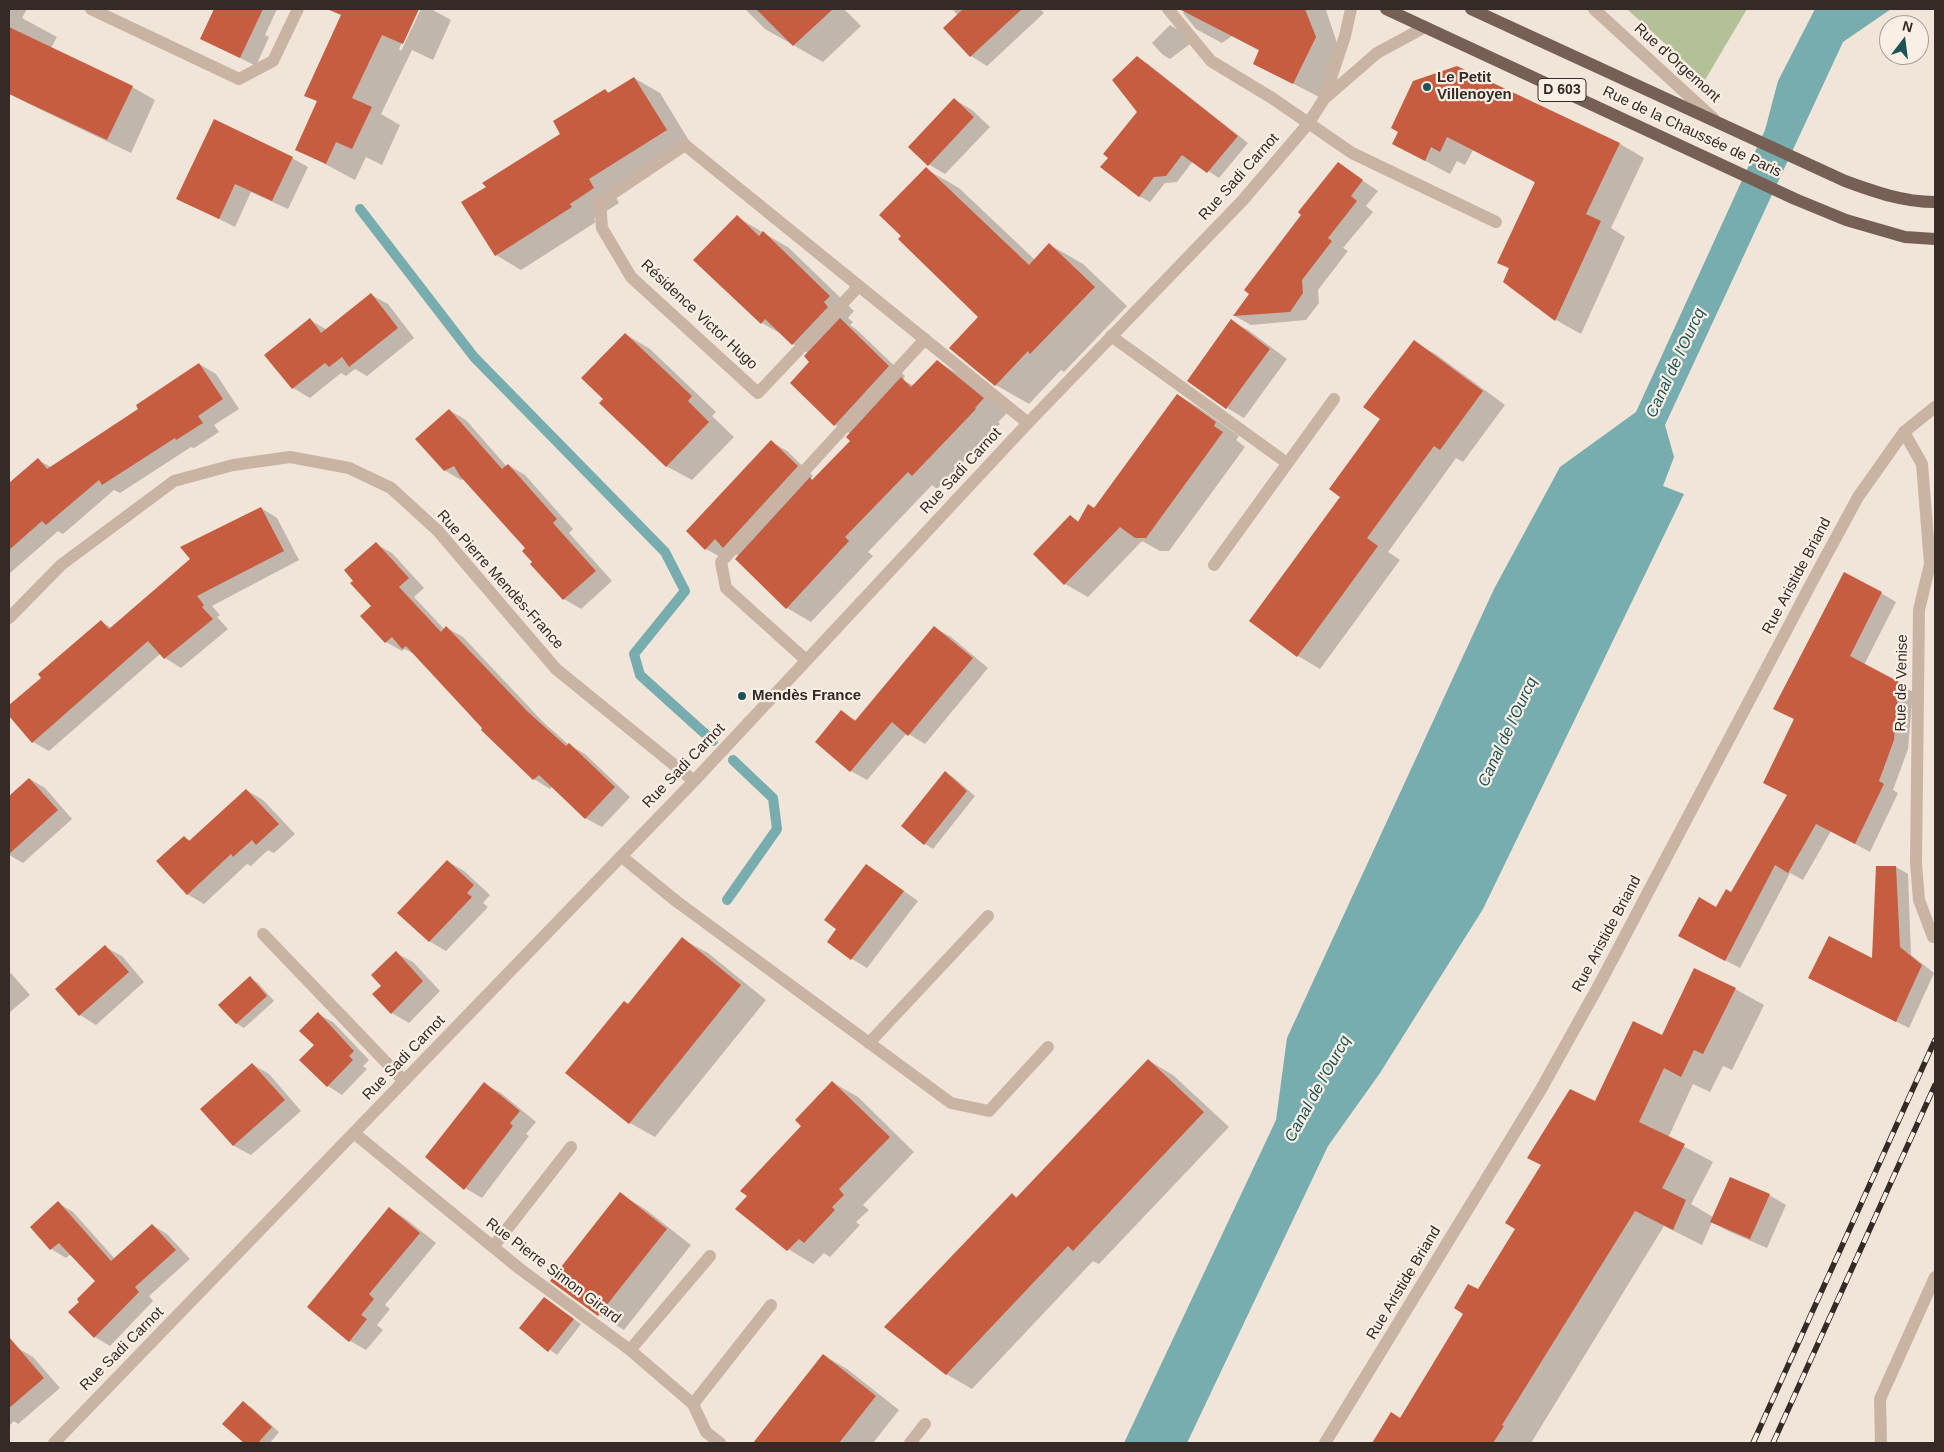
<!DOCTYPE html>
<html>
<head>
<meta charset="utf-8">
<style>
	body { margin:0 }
	#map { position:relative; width:1944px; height:1452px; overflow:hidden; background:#f1e4d8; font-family:Helvetica,sans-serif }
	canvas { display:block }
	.frame { position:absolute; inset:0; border:10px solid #342a26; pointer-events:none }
	.north { position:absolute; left:1879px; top:15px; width:50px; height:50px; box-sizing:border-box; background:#f9efe4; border:1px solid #aaa098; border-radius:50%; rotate:15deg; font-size:14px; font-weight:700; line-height:20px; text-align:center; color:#342a26 }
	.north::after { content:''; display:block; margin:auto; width:18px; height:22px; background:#1b5356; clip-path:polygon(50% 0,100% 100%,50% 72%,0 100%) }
</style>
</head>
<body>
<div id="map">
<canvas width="1944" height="1452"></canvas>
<div class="frame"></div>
<div class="north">N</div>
</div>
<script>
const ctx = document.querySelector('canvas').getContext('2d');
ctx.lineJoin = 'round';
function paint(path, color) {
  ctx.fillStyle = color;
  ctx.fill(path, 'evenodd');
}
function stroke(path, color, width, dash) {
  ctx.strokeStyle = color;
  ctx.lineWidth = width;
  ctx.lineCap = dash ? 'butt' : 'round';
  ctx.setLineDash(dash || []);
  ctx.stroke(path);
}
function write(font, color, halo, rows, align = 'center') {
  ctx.font = font + ' Helvetica,sans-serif';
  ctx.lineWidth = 4.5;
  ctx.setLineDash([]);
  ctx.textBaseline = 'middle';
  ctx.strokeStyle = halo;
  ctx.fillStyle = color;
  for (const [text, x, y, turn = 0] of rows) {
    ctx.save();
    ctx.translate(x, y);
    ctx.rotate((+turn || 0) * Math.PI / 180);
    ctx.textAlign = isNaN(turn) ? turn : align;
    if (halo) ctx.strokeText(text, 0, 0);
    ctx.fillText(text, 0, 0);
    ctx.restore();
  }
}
const green = new Path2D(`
	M1627,9h120l-42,71z`);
const water = new Path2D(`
	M1815,9h76l-48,33 -178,383 9,32 -11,29 21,8 -201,415 -103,164 -52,73 -141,297h-63l152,-323 11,-82 207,-449 66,-122 76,-55 129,-282 13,-49z`);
const shadow = new Path2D(`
	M9,9h18l-5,9 35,19 -6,11 81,39 23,13 -24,53 -104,-50 -18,-10z
	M223,9h54l-12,26 4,2 -13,29 -54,-27z
	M346,9h72l-19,40 2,2 20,-42h10l20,11 -18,40 -21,-10 -31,64 19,11 -18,40 -16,-8 -11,23 -58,-31 21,-47 -12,-7z
	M745,9h99l17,17 -38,36 -58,-33z
	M952,9h88l4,4 -57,53 -16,-10 -26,-28 13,-13z
	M1187,9h136l3,1 14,42 -21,45 -64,-33 5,-13 -28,-15 -10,7 -26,-14 -13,-16z
	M1170,25l8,5 12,14 -20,15 -8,-5 -10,-11z
	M1137,58l11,6 100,79 -29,35 -26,-17 -16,21 -12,1 -15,19 -11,-6 -29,-38 29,-46z
	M1457,67l163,77 24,14 -33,70 14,9 -44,97 -25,-14 -52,-38 6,-13 -12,-7 38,-79 -63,-33 -8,15 -8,-4 -7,13 -57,-30z
	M634,78l26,15 31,51 -77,50 5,9 -25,16 2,3 -75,48 -25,-15 -9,-67 75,-54 43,-44 5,3z
	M955,100l17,10 18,17 -45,47 -17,-10z
	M292,158l16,9 -20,42 -37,-17 -16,35 -57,-29z
	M1338,164l40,27 -12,15 7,6 -30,36 5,3 -30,39 1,13 -13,17 -55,5 -16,-9z
	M926,169l33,19 76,72 15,-15 33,19 44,42 -63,66 -3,-2 -32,34 -33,-19 -16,-68 -77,-81z
	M737,217l52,31 65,63 -6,7 5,4 -3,3 7,5 48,46 -2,4 11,6 24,-24 24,14 45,37 -9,9 2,2 -63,65 -5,-4 -64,67 5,4 -62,66 -24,-14 -51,-49 3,-3 -10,-6 -7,8 -16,-9 66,-107 15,9 26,25 -3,3 3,2 39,-40 -1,-7 -16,-9 -44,-42 20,-21 -3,-9 -15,-9 -10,-9 -21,-12z
	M371,295l17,9 26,34 -47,38 -12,-7 -9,7 -5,-3 -31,25 -17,-10 17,-68 17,10z
	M1231,321l17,9 39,29 -43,59 -17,-10z
	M625,334l25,15 66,63 -4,4 22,21 -42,43 -26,-14 -61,-67z
	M1415,342l22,13 68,50 -42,57 -7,-4 -68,94 12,8 -80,109 -22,-13 -47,-35 91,-124 40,-78z
	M199,364l17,10 23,35 -25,16 5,7 -25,16 -3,-1 -71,46 -6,-3 -51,44 -5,-3 -49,43v-89l29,-25 13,7 89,-58z
	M1178,395l23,14 38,27 -3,4 9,7 -76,104h-9l-18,-10 -54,56 -23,-13 5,-68 10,6 15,-13z
	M449,410l17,10 41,47 1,-2 17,10 48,54 -4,4 43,48 -31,28 -17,-10 -37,-51 -63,-69 -3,1 -17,-10z
	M261,508l16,10 22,42 -87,46 8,9 -3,2 11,12 -47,39 -16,-10 -5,-4 -111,97 -16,-9 -24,-28v-7l34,-29 58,-56 11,6 80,-69z
	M376,544l16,9 32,35 -10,9 31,33 2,-2 16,9 81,86 25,22 16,9 45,43 -28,30 -17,-9 -32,-32 -3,3 -16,-10 -52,-49 2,-2 -68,-73 -11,-6 -3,2 -16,-9 -14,-36z
	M1881,593l15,9 -32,63 49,27 -5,57 -15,41 5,3 -28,59 -39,-21 -28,49 -13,-7 -50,95 -46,-24 23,-36 15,-14 56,-99 -9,-4z
	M935,628l16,9 37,31 -63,76 -18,-11 -40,47 -16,-9 -34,-29 25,-30 15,9z
	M945,773l8,4 22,19 -42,53 -8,-5z
	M30,779l15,9 27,31 -49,44 -14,-8v-57z
	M246,790l17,10 32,34 -21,19 -6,-3 -17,16 -4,-2 -43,40 -17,-10 -3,-57 7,4z
	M447,861l17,10 26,24 -7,8 5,4 -42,44 -17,-10z
	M867,865l51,36 -51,67 -15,-9 -24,-18 10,-12z
	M1896,867l12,7 3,81 23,18 -25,55 -88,-44 53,-24z
	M682,939l26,14 58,47 -111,137 -25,-14 -1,-118z
	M105,947l17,9 22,26 -48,43 -16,-10z
	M396,953l17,9 27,29 -31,32 -17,-10 -9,-27z
	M9,971l21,24 -21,18z
	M250,978l8,5 16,18 -30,27 -8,-5z
	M1735,989l29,16 -32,65 -9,-4 -13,26 -17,-8 -25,54 45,24 -22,42 22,13 56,-22 17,10 -19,43 -39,-17 -16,-9 -10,23 -38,-19 -133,217h-158l18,-30 10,6 195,-316 66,-67z
	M318,1014l15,8 36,38 -6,6 4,3 -25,26 -14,-9 -13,-41z
	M1148,1060l25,15 56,52 -130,137 -6,-3 -121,128 -26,-15 66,-180 6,4z
	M252,1064l17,10 32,37 -50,44 -17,-9 -32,-37z
	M832,1082l26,15 56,55 -51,53 6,5 -13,12 4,3 -30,32 -6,-4 -11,11 -25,-15 -40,-53 54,-70z
	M484,1084l17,9 35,29 -10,12 3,2 -47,62 -17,-10z
	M620,1194l25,15 46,36 -67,85 -25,-15 -47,-34z
	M58,1203l15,9 42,47 37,-34 15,9 23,25 -41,37 4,5 -43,45 -15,-9 -25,-25 11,-10 16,-21 -26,-27 -5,4 -15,-9 -19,-22z
	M390,1209l16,10 30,24 -51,62 5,4 -13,16 6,5 -17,20 -16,-9z
	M544,1298l37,26 -24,31 -36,-27z
	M16,1347l17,10 27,31 -42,36 -4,-3 -5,5v-73z
	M823,1355l24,14 52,41 -26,33h-106l-8,-6z
	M243,1403l8,4 28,25 -9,11h-25l-21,-19z`);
const stream = new Path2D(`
	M360,209l114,148 191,195 20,39 -51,63 6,21 73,66
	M727,900l50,-71 -4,-31 -40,-38`);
const building = new Path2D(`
	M214,9h49l-23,49 -40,-19z
	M327,9h92l-16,35 -21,-9 -30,63 20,9 -20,42 -16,-7 -10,22 -31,-14 22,-49 -13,-5 37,-81z
	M756,9h77l-40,37z
	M963,9h59l-52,48 -27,-29z
	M1179,9h126l11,28 -23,47 -40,-20 6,-14z
	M9,27l124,59 -26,54 -98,-46z
	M1137,56l101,80 -31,37 -25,-18 -16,21 -12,1 -15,20 -39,-30 8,-9 -5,-4 34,-42 -25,-32z
	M1457,66l163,77 -34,71 15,7 -46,100 -52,-39 6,-14 -12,-5 38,-81 -88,-45 -7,15 -9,-5 -6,14 -33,-17 6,-12 -7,-4 22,-47z
	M634,77l33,53 -78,49 5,9 -24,16 2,3 -77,49 -34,-54 25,-15 -4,-4 78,-49 -7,-13 52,-32 3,4z
	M954,98l20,19 -46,49 -20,-19z
	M214,119l79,38 -21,44 -37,-17 -16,35 -43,-20z
	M1338,162l25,18 -12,16 6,5 -29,37 4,3 -30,39 1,13 -13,19 -57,4 16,-22 -5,-4 57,-75 -3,-3z
	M926,167l103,98 20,-22 46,44 -65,67 -2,-3 -33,35 -46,-38 29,-31 -80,-78 3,-3 -22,-21z
	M737,215l22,21 4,-5 67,65 -6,6 4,5 -36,38 -27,-26 -4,5 -68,-64z
	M371,293l27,35 -49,39 -7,-10 -13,10 -4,-4 -33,26 -28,-34 46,-37 11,15z
	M840,318l49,48 -55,60 -44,-43 19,-21 -5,-6z
	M1231,319l39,30 -44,60 -39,-28z
	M625,333l67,63 -4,5 21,21 -43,45 -67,-64 4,-4 -22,-21z
	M1414,340l69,51 -43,59 -6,-4 -67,92 11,8 -81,111 -48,-36 91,-124 -11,-8 51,-70 -17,-12z
	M937,360l47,38 -9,10 1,1 -64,67 -4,-4 -63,65 4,4 -63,68 -51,-50 75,-82 2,3 38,-39 -4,-4 55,-60 10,10z
	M199,363l24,36 -25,17 5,7 -27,17 -1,-2 -73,47 -3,-5 -53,45 -4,-4 -33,29v-67l29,-25 9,11 91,-60 -2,-4z
	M1177,394l39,28 -2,4 9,6 -77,106h-11l-15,-11 -56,58 -31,-31 37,-39 8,7 10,-18 6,4z
	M449,409l53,60 6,-5 49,55 -4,4 43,48 -33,29 -33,-36 2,-2 -10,-11 3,-3 -65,-72 -6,-10 -10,5 -29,-32z
	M771,440l27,26 -75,82 -8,-9 -10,11 -19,-19z
	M261,507l23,44 -87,45 7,9 -2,2 11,12 -49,40 -16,-18 -116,102 -23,-27v-11l32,-27 -3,-4 63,-54 8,9 81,-70 -10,-12z
	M376,542l33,36 -10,9 42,45 5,-6 82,86 38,34 3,-3 46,44 -30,32 -46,-44 -6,5 -52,-50 1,-2 -76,-82 -4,3 -10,-12 -7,6 -25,-27 11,-10 -21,-23 3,-2 -9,-11z
	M1844,572l38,20 -32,64 49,26 -5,58 -15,41 5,3 -29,60 -39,-20 -28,49 -13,-8 -50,96 -47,-25 21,-39 17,10 10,-18 5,3 56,-97 -24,-12 31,-64 -21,-10z
	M934,626l39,32 -65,78 -16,-14 -42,50 -35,-30 26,-32 14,11z
	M945,771l22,20 -43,54 -23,-19z
	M29,778l29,32 -49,44v-58z
	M246,789l33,35 -23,21 -4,-5 -19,17 -2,-3 -44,41 -31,-34 28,-25 5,5z
	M447,860l27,25 -7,8 5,4 -43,45 -32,-29z
	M866,864l38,27 -53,69 -24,-18 9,-13 -12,-9z
	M1876,866h20l4,81 22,18 -26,57 -88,-44 21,-42 43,22z
	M682,937l59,48 -112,139 -64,-51 59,-72 4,3z
	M105,945l24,27 -50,44 -24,-27z
	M396,951l27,30 -32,33 -19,-20 9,-8 -10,-11z
	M1694,968l42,20 -33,66 -9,-4 -13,27 -17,-9 -25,54 46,22 -23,44 24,12 -13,30 -38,-19 -133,214 2,1 -11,17h-121l19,-31 9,6 63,-104 -9,-6 14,-24 10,5 37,-60 -10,-6 36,-58 -14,-7 43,-69 25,12 38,-80 29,14z
	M250,976l17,20 -31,28 -18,-19z
	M318,1012l36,39 -5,5 4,4 -26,27 -28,-27 15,-15 -15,-14z
	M1148,1059l56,53 -131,139 -5,-5 -122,129 -62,-48 128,-134 4,5z
	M252,1063l33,37 -52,46 -33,-37z
	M832,1081l58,56 -51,52 5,6 -12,12 3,3 -31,33 -5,-4 -12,12 -52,-42 12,-13 -7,-5 61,-65 -6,-6z
	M484,1082l36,29 -10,12 3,3 -49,64 -39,-33z
	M1730,1177l40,17 -20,45 -40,-17z
	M620,1192l47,37 -69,87 -48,-35z
	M58,1201l53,60 41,-37 24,26 -41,37 4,5 -45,46 -26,-26 11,-10 -2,-3 18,-18 -36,-38 -9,7 -20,-23z
	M389,1207l31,26 -51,61 5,5 -13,16 6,4 -18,23 -42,-35z
	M544,1297l30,22 -26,33 -29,-24z
	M9,1337l35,41 -35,30z
	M823,1354l53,42 -37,47h-86z
	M243,1401l29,26 -14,16h-14l-22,-19z`);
const service = new Path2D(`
	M1168,9l43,52 61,37 80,55 144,69
	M859,286l-101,107 -127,-116 -29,-49 -2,-26 85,-57 343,278
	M1111,336l176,127
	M1214,565l120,-166
	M806,660l-80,-72 -5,-26 204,-223
	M621,856l55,45 275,202 38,8 59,-64
	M263,934l141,147
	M869,1043l119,-127
	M493,1247l78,-100
	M630,1350l80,-94
	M693,1404l78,-99
	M910,1443l15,-19
	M1881,1443l-1,-44 55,-122`);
const minor = new Path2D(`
	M91,9l148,70 34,-18 25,-52
	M1594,9l120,110
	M1324,99l53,-46 48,-26
	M9,618l52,-53 113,-84 59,-16 57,-8 59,11 42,20 47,43 118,138 138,112
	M354,1133l166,136 110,81 63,54 13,28 14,11
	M54,1443l640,-662 334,-358 215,-223 65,-76 16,-25 21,-63 6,-27
	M1325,1443l215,-352 59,-106 214,-405 45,-83 46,-65 18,32 8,100 -11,46 -3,253 3,37 14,37`);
const tertiary = new Path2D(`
	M1904,432l31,-25`);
const primary = new Path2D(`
	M1386,9l409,190 51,21 59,17 30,2
	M1471,9l374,172c30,11 58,21 90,21`);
const rail = new Path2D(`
	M1753,1443l182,-403
	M1773,1443l162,-358`);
const markers = [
	[1427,87,5,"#1b5356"],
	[742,696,5,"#1b5356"]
];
const shields = [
	[1562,90,48]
];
const shieldNames = [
	["D 603",1562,90]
];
const streetNames = [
	["Rue d'Orgemont",1677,63,42],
	["Rue de la Chaussée de Paris",1692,132,25],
	["Rue Sadi Carnot",1239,177,-48],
	["Résidence Victor Hugo",699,315,43],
	["Rue Sadi Carnot",961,471,-47],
	["Rue Aristide Briand",1797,576,-62],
	["Rue Pierre Mendès-France",500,580,48],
	["Rue de Venise",1902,683,-89],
	["Rue Sadi Carnot",684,766,-46],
	["Rue Aristide Briand",1607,934,-62],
	["Rue Sadi Carnot",404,1058,-46],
	["Rue Pierre Simon Girard",553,1271,37],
	["Rue Aristide Briand",1404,1283,-59],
	["Rue Sadi Carnot",122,1349,-45]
];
const poiNames = [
	["Le Petit",1437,78],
	["Villenoyen",1437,95],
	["Mendès France",752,696]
];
const waterNames = [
	["Canal de l'Ourcq",1676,363,-65],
	["Canal de l'Ourcq",1508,732,-65],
	["Canal de l'Ourcq",1318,1089,-61]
];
paint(green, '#b3c098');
paint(water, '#77adae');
paint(shadow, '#0003');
stroke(stream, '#77adae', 10);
paint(building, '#c75d40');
stroke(service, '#c9b4a4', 12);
stroke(minor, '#c9b4a4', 12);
stroke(tertiary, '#c9b4a4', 12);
stroke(primary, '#766056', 12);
stroke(rail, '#342a26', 5.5);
stroke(rail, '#f9efe4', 4, [11]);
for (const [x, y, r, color] of markers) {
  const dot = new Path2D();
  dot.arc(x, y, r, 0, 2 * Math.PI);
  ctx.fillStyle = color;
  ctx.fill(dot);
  stroke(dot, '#f9efe4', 2);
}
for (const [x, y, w] of shields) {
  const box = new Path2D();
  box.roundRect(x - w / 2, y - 11.5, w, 23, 4);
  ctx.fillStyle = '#f9efe4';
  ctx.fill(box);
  stroke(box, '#342a26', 1);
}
write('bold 14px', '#342a26', null, shieldNames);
write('15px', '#342a26', '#f9efe4', streetNames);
write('bold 15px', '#342a26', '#f9efe4', poiNames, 'left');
write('italic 16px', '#1b5356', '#f9efe4', waterNames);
</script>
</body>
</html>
